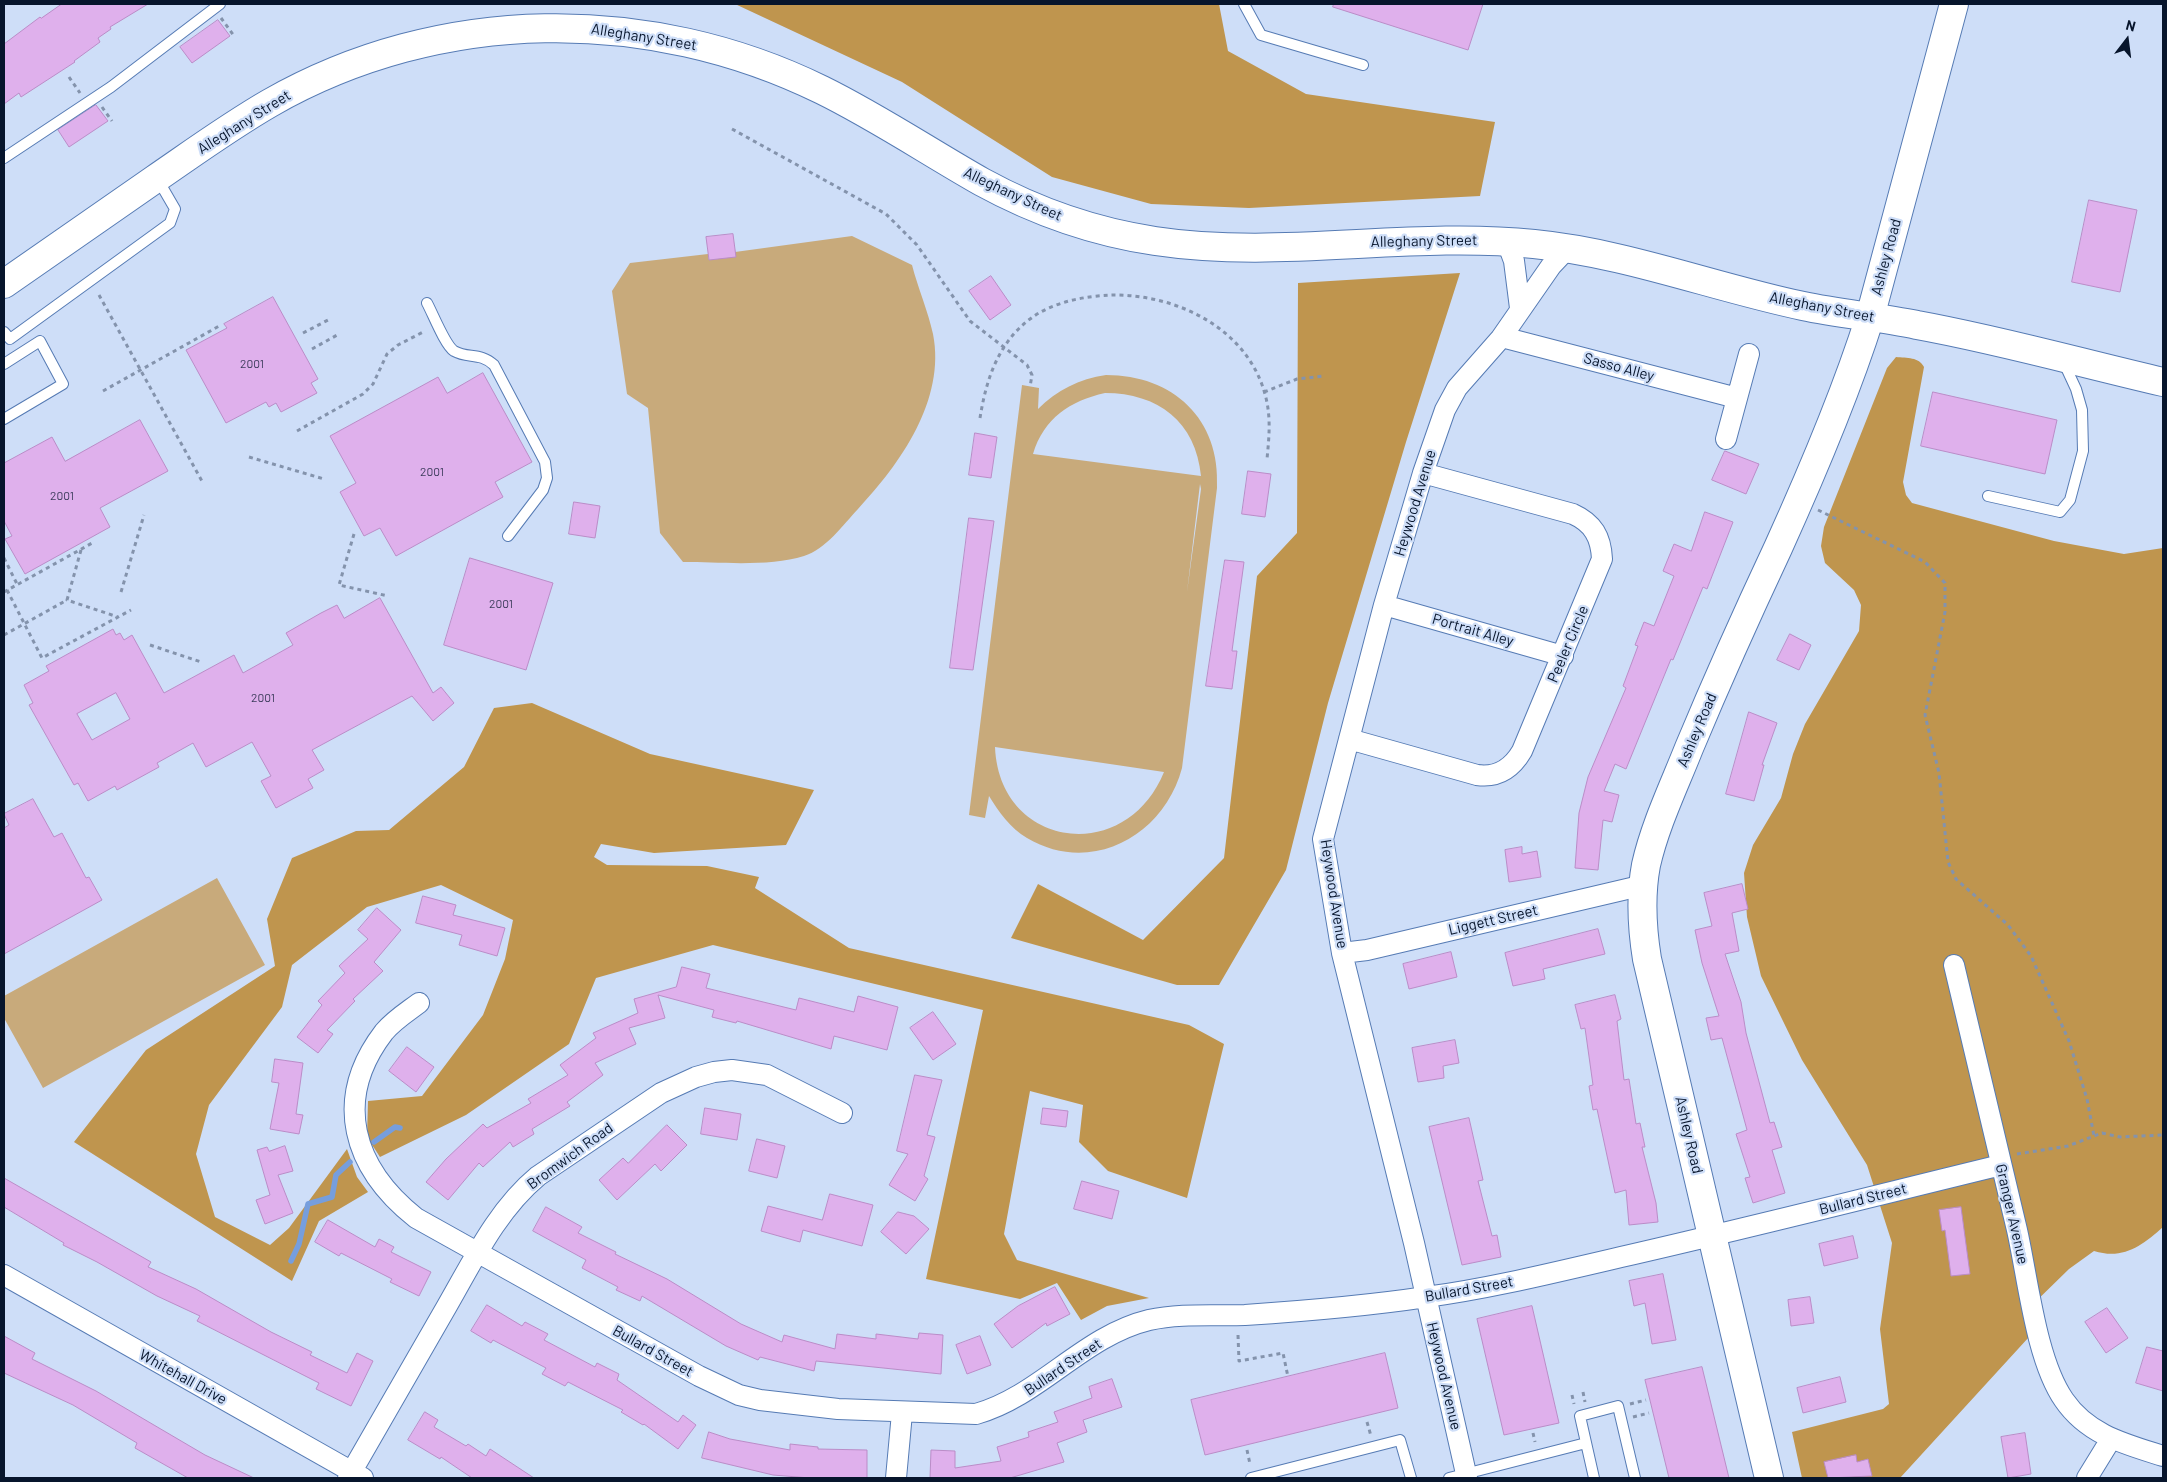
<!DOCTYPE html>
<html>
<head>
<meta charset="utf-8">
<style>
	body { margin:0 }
	#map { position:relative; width:2167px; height:1482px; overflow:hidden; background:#cedef8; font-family:Barlow,sans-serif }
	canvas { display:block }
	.frame { position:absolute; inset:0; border:5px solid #07152c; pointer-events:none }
	.north { position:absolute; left:2102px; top:15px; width:50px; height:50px; -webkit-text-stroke:4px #cedef8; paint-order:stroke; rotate:15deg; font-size:14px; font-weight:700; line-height:20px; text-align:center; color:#07152c }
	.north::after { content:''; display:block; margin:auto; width:18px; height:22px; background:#07152c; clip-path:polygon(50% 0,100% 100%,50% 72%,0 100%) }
</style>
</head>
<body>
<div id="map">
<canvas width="2167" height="1482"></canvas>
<div class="frame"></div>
<div class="north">N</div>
</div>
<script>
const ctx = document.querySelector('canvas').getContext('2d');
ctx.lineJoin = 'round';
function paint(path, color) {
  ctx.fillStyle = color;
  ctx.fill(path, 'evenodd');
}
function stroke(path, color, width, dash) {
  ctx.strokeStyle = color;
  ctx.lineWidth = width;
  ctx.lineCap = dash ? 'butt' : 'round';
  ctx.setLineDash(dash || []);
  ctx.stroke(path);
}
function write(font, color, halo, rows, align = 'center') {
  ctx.font = font + ' Barlow,sans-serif';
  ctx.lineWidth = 4.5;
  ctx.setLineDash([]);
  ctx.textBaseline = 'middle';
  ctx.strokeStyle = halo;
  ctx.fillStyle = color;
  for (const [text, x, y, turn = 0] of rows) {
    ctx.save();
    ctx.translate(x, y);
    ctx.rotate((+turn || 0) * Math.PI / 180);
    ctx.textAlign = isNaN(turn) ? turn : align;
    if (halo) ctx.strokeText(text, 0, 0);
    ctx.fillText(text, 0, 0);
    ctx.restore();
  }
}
const green = new Path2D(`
	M852,236l60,29c6,23 16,46 21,69 13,66 -33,130 -75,175 -15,16 -32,40 -54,47 -35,11 -84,6 -121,6l-23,-29 -12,-125 -21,-14 -15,-103 18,-28 78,-9 1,6 26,-8z
	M1106,375c67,0 115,44 111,113l-35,280c-18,68 -91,108 -155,70 -17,-10 -28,-26 -38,-42l-4,22 -16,-3 53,-430 17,3 -1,21c19,-19 41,-30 68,-34zM1105,393c53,0 91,29 96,83l-168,-22c11,-36 37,-53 72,-61zM1200,484l1,5 -14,103zM995,747l169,25c-39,95 -165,76 -169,-25z
	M217,878l48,87 -222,123 -39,-70v-22z`);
const forest = new Path2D(`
	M735,4h484l9,47 78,43 189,28 -15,74 -231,12 -98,-4 -99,-27 -150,-95z
	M1460,273l-54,169 -78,261 -42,167 -67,115h-42l-166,-47 27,-54 105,56 81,-82 33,-282 40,-43 1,-250z
	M1896,357c11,1 23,0 28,10l-21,115 3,13 6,8 142,38 70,13 39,-6v679c-21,19 -40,33 -69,24l-25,18 -44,43 4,25 -129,141h-98l-10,-46 91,-23 6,-5 -9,-75 12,-86 -25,-78 -65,-105 -41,-84 -14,-59 -3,-44 9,-28 28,-47 12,-44 12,-30 54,-93 2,-26 -7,-15 -29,-27 -4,-17 3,-19 63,-159z
	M532,703l118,51 164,36 -28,55 -132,8 -53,-9 -7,13 13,8 100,1 52,11 -4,11 94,60 340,77 35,19 -37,154 -79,-27 -29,-29 4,-37 -53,-14 -26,143 13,26 132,38 -42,8 -26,14 -24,-37 -37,16 -94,-20 57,-269 -270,-65 -117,33 -27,66 -103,71 -86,42 -13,-20 1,-36 54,-5 61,-81 22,-56 8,-39 -72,-35 -74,22 -75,58 -10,42 -73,98 -13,49 19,63 55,28 19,-17 58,-79 10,28 11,15 -49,29 -27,60 -218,-139 72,-92 129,-84 -8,-47 25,-61 64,-27 33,-1 75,-63 30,-59z`);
const stream = new Path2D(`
	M374,1142l21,-15 5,1
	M291,1261l8,-17 9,-40 24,-7 4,-22 14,-13`);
const building = new Path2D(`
	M62,4h86l-38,23 1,2 -13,9 2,4 -26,19 1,1 -54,35 -2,-4 -15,11v-60l36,-27 1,1z
	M1334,4h149l-15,46 -135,-43z
	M218,20l12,16 -38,27 -12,-16z
	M96,105l12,16 -39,26 -11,-17z
	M2089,200l48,10 -17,82 -48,-10z
	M733,234l3,23 -27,3 -3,-23z
	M991,276l20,29 -21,15 -21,-29z
	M273,297l45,82 -7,4 6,10 -36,19 -5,-9 -7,4 -3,-5 -40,21 -40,-73 41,-22 -3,-4z
	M483,373l49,89 -37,20 8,15 -107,59 -16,-28 -16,8 -24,-44 16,-9 -26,-47 108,-59 9,16z
	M1933,392l124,28 -12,54 -124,-28z
	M140,420l28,51 -68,37 10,19 -85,47 -20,-35 7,-3 -8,-15v-58l48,-26 13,24z
	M975,433l22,4 -6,41 -22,-3z
	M1725,451l34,13 -13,30 -34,-14z
	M1248,471l23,3 -6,43 -23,-3z
	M574,502l26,4 -5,32 -26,-4z
	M1705,512l28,10 -26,67 -4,-2 -30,73 -2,-1 -45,110 -11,-5 -11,27 15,4 -7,27 -9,-2 -5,50 -23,-2 4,-55 9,-36 38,-89 -3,-2 15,-40 -3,-1 9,-23 10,4 20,-50 -11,-5 11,-27 17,7z
	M969,518l25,3 -21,149 -23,-2z
	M470,558l83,25 -27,87 -82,-25z
	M1225,560l19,2 -12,89h5l-5,38 -26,-3z
	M380,598l53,95 8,-6 13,16 -21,18 -21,-25 -100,54 12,20 -16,9 5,9 -37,20 -15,-27 10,-5 -19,-34 -46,25 -13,-24 -36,20 2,4 -42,23 -2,-4 -27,15 -10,-18 -4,2 -45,-80 4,-2 -9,-18 25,-14 -3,-5 67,-37 3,6 4,-2 4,7 8,-5 32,58 70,-38 9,18 50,-28 -7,-12 35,-20 16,-8 7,13zM116,693l14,26 -38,21 -15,-26z
	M1790,634l21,11 -12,25 -22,-10z
	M1749,712l28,11 -15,42h2l-10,36 -28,-7z
	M33,799l21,38 8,-4 24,45 3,-1 13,23 -98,54v-126l5,-3 -5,-11z
	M1522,847v7l15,-3 4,26 -32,5 -4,-32z
	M1742,884l6,25 -16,4 7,38 -14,3 16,48 5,31 24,90 4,-1 8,25 -10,3 13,43 -32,10 -8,-25 5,-1 -14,-43 11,-4 -25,-92 -11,2 -5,-22 13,-2 -17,-53 -7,-33 17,-4 -8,-33z
	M423,896l33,9 -3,10 52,13 -8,28 -38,-11 3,-10 -46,-12z
	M377,908l24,22 -27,32 9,9 -30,28 2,2 -28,29 6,4 -15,19 -21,-16 25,-32 -4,-4 27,-28 -6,-7 29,-27 -10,-9z
	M1598,929l7,25 -62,15 2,10 -32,7 -8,-33z
	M1451,952l6,25 -48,12 -6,-25z
	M682,967l28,7 -4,14 90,22 3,-12 55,14 4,-16 40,11 -11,43 -53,-14 -3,13 -94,-28 -1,2 -24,-6 2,-7 -56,-15 7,23 -36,10 7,16 -41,19 8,12 -36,27 3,4 -38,23 2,5 -21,13 -3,-5 -27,25 -4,-4 -31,37 -22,-18 20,-23 37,-35 4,4 44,-25 -3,-4 40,-24 -8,-10 36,-27 -3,-5 45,-20 -4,-14 42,-12z
	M1615,995l6,24 -4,2 7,59 5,-1 7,45 4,-1 5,24h-3l14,56 2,19 -29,3 -3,-35 -11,3 -18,-84 -4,1 -4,-24 4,-1 -8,-57 -4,1 -6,-24z
	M933,1012l23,32 -23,16 -23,-32z
	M1455,1040l4,23 -16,3 1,12 -26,4 -6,-34z
	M407,1047l27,20 -18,25 -27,-21z
	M275,1059l28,4 -7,51 7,1 -4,19 -29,-5 9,-46 -7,-1z
	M915,1075l27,5 -15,55 8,2 -11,39 4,3 -13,22 -26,-16 19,-31 -11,-3z
	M705,1108l36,6 -4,26 -36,-6z
	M1043,1108l25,3 -2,16 -25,-3z
	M1469,1118l14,62 -5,1 14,55 5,-1 4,22 -39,8 -33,-138z
	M667,1125l20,20 -26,26 -6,-7 -38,36 -18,-20 24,-22 5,5z
	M757,1139l28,7 -8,32 -28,-7z
	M285,1146l8,25 -15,4 15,38 -28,11 -9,-24 14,-5 -13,-45 10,-3 2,4z
	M4,1178l147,84 -3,5 48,22 75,43 41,20 -2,3 37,18 10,-20 16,8 -22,45 -35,-17 3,-6 -122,-62 3,-5 -43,-20 -60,-34 -34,-17 1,-2 -60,-36z
	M1082,1181l37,10 -7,28 -38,-10z
	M830,1194l43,11 -11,41 -59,-16 -3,12 -39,-11 7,-25 54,14z
	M546,1207l36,20 -4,6 38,19 -1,2 52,25 74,45 41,18 2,-7 51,14 2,-15 39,5v-5l42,5 1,-6 24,2 -2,39 -125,-13 -2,10 -54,-14 -2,3 -32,-14 -84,-50 -2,5 -24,-11 2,-3 -36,-19 4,-8 -53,-29z
	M1961,1207l9,67 -19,2 -6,-46 -3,1 -3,-21z
	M898,1212l16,4 15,13 -23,25 -25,-22z
	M328,1220l47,27 4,-8 15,8 -3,5 40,20 -12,24 -29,-14 2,-3 -51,-26 -2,3 -24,-14z
	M1853,1236l5,22 -34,8 -5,-22z
	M1663,1274l13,66 -24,4 -7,-41 -11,3 -5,-25z
	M1055,1287l15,27 -23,12 -1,-3 -34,25 -18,-24 24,-18z
	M1810,1297l4,26 -23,3 -3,-26z
	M487,1305l35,21 3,-4 23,12 -4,6 51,27 2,-4 22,11 -2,6 61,42 5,-7 13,10 -18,24 -34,-25 -1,1 -22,-13 2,-2 -55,-28 -3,4 -23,-12 4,-6 -53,-28 -2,3 -20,-12z
	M1532,1306l27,117 -55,12 -27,-116z
	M2107,1308l21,30 -22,15 -21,-31z
	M4,1336l31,17 -3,6 64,32 109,64 49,23h-66l-53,-30 2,-5 -64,-38 -69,-32z
	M980,1336l11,29 -24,9 -11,-29z
	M2147,1347l16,4v40l-27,-8z
	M1385,1353l13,55 -193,47 -14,-55z
	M1702,1367l27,111h-60l-24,-98z
	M1840,1377l6,25 -43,11 -6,-25z
	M1112,1379l10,28 -39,13 4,12 -30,11 7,19 -54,16h-80l1,-28 24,1v17l46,-7 -4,-14 32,-10 -1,-5 30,-10 -4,-10 38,-14 -3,-11z
	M425,1412l13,8 -4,7 32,19 2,-2 18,12 4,-7 44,29h-62l-31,-21 -1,2 -32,-19z
	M709,1432l21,7 60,11v-6l28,3v2l49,1v28h-57l-37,-3 -71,-17z
	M2025,1433l6,41 -23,4 -7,-41z
	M1856,1455l1,7 11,-3 4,17 -44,2 -4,-16z`);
const path = new Path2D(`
	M221,18l13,18
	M69,77l11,16
	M102,107l10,14
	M732,129l154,85 31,31 53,76 57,44 5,10 -2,12
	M99,295l104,188
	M303,333l27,-14
	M312,349l27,-15
	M103,391l118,-66
	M1264,392l33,-13 27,-3
	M980,418c6,-38 18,-75 50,-99 22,-17 55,-23 82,-24 66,-1 138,35 154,103 5,21 3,40 1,61
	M297,431l66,-37 10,-10 14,-30 11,-9 27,-14
	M249,457l75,22
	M1818,510l107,52 20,21v29l-20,103 14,58 9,89 8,17 52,46 23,31 38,85 18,58 7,37
	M354,534l-15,51 49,11
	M81,550l-14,50 51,17
	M4,558l13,26
	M7,590l35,68 89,-48
	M4,592l90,-50
	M121,592l23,-77
	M4,635l63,-35
	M150,645l51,17
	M2017,1154l51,-8 34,-13 18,4 43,-2
	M1238,1335l1,26 44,-8 5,24
	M1583,1392l2,10
	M1572,1395l2,9
	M1630,1404l16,-4
	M1633,1417l16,-4
	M1367,1422l4,14
	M1533,1433l2,9
	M1247,1450l3,14`);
const lane = new Path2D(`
	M1244,4l17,31 102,30
	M4,158l107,-71 109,-83
	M427,303c6,11 18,42 27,48 14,8 26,1 40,14l51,97 2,16 -4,12 -35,46
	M4,332l6,7 160,-116 5,-14 -18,-31
	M4,364l36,-23 23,43 -59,35
	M1988,496l72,16 10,-12 13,-49 -1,-41 -6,-21 -13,-28
	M1251,1478l149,-38 11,38
	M1449,1478l137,-35
	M1594,1478l-14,-62 38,-10 17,72`);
const street = new Path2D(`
	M1507,242l7,19 6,47
	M1502,337l235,61
	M1726,439l23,-85
	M1384,605l179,51
	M1349,739l128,36c21,3 35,-7 45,-24l80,-192c-1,-22 -9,-36 -29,-45l-150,-41
	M1342,953l25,-3 277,-65
	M1954,965c21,88 42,176 63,265 11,49 19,130 47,170 24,35 61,44 99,56
	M419,1003c-12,9 -25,17 -35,29 -52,68 -31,136 32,186l283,158 40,19 21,5 78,9 138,5c64,-18 107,-78 173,-94 31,-7 64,-4 96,-5 60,-4 121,-9 181,-18 66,-9 130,-25 195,-40 127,-29 253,-61 380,-92
	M4,1275l359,203
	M348,1478c33,-57 66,-114 99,-172 26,-45 50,-96 91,-130l123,-83 35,-16 18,-5 18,-2 35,5 75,38
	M896,1478l6,-65
	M1467,1478l-53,-235 -72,-290 -19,-114 61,-234 39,-132 22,-63 12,-22 44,-50 50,-72 16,-17
	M2087,1478l24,-39`);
const secondary = new Path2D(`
	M4,284c50,-35 101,-70 151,-105 38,-26 75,-53 115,-76 170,-97 379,-98 552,-13 55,27 107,62 160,92 53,29 113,50 173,59 125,19 254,-10 379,3 92,9 179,43 269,62 38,8 76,11 114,19 83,15 164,38 246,57
	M1769,1478l-122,-519c-5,-31 -7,-62 -1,-94 9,-40 28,-79 43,-117 28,-67 58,-134 89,-200 34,-75 67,-152 92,-231l84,-313`);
const numberNames = [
	["2001",252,364],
	["2001",432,472],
	["2001",62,496],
	["2001",501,604],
	["2001",263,698]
];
const streetNames = [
	["Alleghany Street",644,37,9],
	["Alleghany Street",244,122,-32],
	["Alleghany Street",1013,194,25],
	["Alleghany Street",1424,241,-1],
	["Ashley Road",1886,257,-75],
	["Alleghany Street",1822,307,11],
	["Sasso Alley",1619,367,15],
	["Heywood Avenue",1415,503,-73],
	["Portrait Alley",1473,630,16],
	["Peeler Circle",1568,644,-67],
	["Ashley Road",1697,730,-67],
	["Heywood Avenue",1334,894,81],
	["Liggett Street",1493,920,-13],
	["Ashley Road",1689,1135,77],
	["Bromwich Road",570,1156,-36],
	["Bullard Street",1863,1199,-14],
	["Granger Avenue",2012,1214,77],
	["Bullard Street",1469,1289,-10],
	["Bullard Street",653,1351,29],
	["Bullard Street",1063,1367,-34],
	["Heywood Avenue",1444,1376,77],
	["Whitehall Drive",183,1377,29]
];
paint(green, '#c8aa7b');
paint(forest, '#bf954e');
stroke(stream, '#769edd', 5.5);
paint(building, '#dfb0ec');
stroke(building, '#ba8cc7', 1);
stroke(lane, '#567bb4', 12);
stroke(street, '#567bb4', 22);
stroke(secondary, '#567bb4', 30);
stroke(path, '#8493ac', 3, [4, 4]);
stroke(lane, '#fff', 10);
stroke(street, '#fff', 20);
stroke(secondary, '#fff', 28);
write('12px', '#3d3c5c', null, numberNames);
write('15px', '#07152c', '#cedef8', streetNames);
</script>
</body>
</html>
